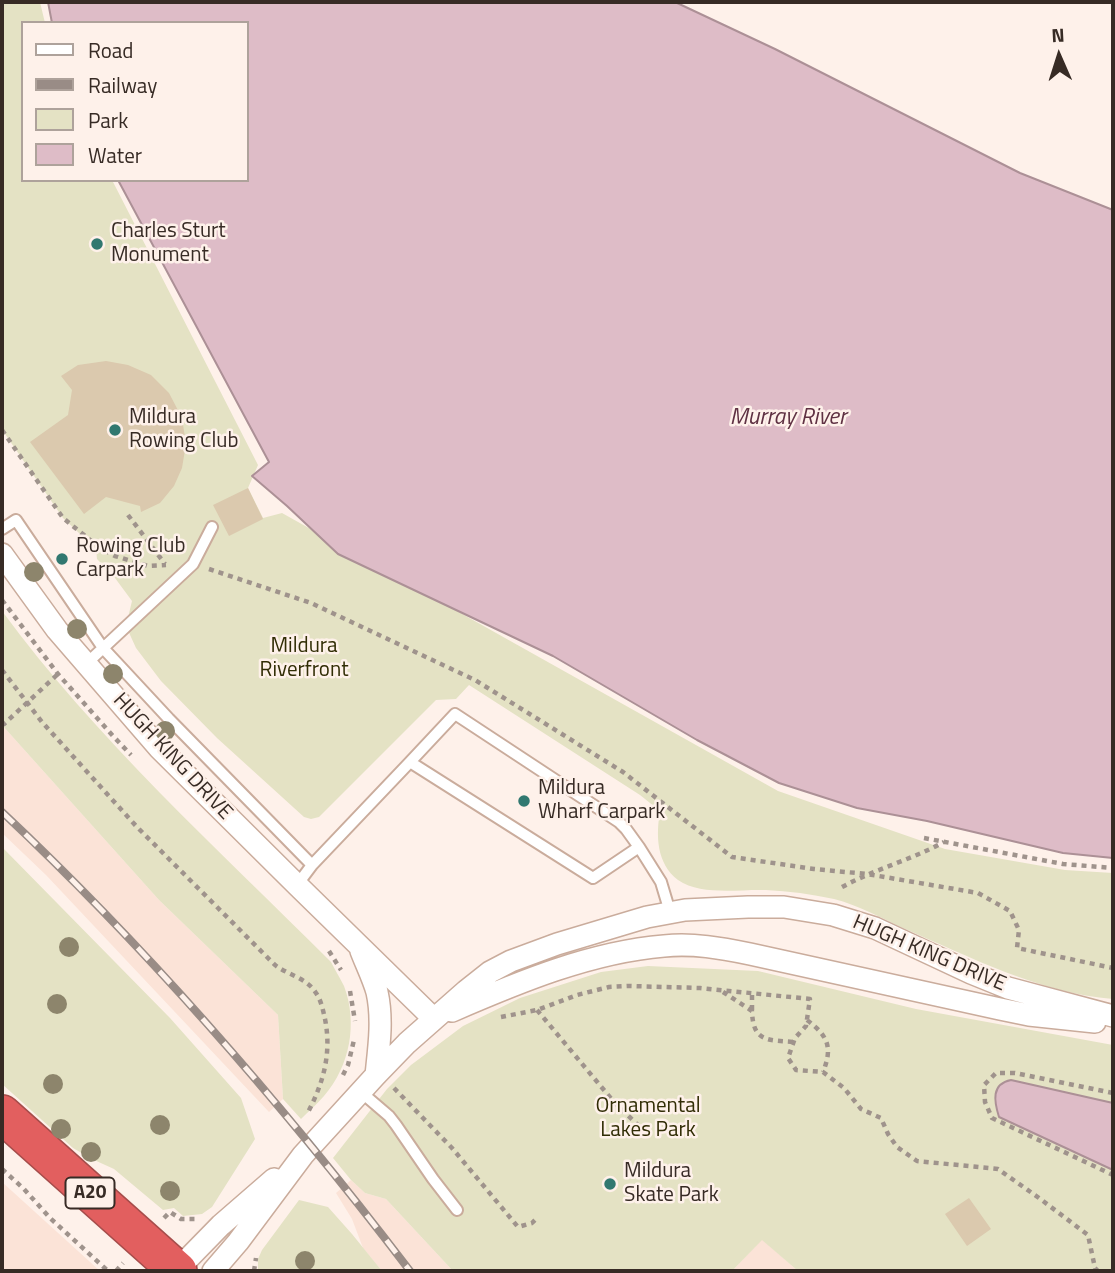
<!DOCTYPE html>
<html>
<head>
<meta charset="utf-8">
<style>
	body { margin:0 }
	#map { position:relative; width:1115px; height:1273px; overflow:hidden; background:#fef1ea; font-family:"Titillium Web",sans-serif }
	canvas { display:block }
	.frame { position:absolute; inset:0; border:4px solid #372b25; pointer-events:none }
	.legend { position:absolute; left:21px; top:21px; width:228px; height:161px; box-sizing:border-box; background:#fef1ea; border:2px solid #aea29b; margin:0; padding:9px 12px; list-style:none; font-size:21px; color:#372b25 }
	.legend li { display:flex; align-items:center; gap:14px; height:35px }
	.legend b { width:35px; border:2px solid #aea29b }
	.north { position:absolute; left:1024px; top:21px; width:70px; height:70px; -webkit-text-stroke:5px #fef1ea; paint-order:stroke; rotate:357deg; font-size:19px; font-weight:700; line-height:28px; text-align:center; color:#372b25 }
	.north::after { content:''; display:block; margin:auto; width:24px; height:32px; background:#372b25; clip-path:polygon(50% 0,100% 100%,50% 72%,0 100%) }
</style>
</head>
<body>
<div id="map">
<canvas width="1115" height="1273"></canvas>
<div class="frame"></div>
<ul class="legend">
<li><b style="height:9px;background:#fff"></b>Road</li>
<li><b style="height:9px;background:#998c86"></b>Railway</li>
<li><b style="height:19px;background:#e4e2c4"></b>Park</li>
<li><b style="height:19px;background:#debcc7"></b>Water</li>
</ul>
<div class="north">N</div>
</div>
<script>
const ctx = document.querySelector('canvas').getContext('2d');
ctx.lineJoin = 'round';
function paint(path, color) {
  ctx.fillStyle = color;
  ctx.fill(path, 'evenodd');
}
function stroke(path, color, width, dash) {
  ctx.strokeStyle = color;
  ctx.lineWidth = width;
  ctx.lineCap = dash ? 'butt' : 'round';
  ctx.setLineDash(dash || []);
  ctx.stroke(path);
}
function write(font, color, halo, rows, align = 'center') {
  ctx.font = font + ' "Titillium Web",sans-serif';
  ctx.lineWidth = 5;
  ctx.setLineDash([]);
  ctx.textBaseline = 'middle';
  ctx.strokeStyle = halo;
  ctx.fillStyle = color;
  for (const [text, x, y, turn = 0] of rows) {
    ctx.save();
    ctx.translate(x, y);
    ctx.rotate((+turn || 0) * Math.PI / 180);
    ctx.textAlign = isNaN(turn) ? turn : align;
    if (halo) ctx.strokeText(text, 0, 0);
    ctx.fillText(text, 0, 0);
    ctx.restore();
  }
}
const built = new Path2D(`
	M2,725l157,175 119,115 5,84 -14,13 -223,-237 -44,-42z
	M351,1180l14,13 21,6 67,72h-71l-19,-23 -11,-29 -16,-26z
	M2,1182l98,89h-98z
	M762,1239l36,32h-66z`);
const green = new Path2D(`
	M2,2h38l5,21h-22v157h89l146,285 -10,23 15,30 19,-5 496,278 167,58 120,21 48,3v126c-73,-6 -143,-42 -210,-71 -22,-10 -45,-23 -69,-29 -23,-5 -45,-8 -68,-9 -27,-1 -65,6 -88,-10 -22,-17 -22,-45 -18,-69l-20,-16 -171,-110 -13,14 -20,1 -117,117 -8,2 -7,-2 -87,-79 -56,-57 -25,-33 -10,-22 6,-25 -17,-23 -18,-19 -1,-10 -33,-31 -58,-84 -3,2z
	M2,611c94,128 216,238 329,351 4,8 9,16 13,24 14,37 6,80 -20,110 -7,8 -16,16 -23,23l-18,-20 -5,-84 -119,-115 -157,-175z
	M2,847l168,171 71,80 14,41 -43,68 -10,7 -19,2 -9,-8 -11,2 -49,-41 -22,-10 -19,-11 -71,-64z
	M648,966l110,5 158,38 197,36v226h-315l-36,-31 -30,31h-279l-67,-72 -21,-6 -14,-13 -18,-22 54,-69 24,-24 52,-39 57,-28 81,-26z
	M299,1200l29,7 24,27 30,37h-124v-12l4,-9z`);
const water = new Path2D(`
	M48,2h627l100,47 245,124 93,37v648l-50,-5 -136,-32 -70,-13 -78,-25 -82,-43 -144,-84 -215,-102 -51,-48 -35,-30 17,-14 -151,-282h129v-157h-195z
	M1011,1080l102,23v67l-114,-53c-5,-16 -8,-33 12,-37z`);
const building = new Path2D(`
	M106,361l22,4 23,10 18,18 13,25 4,26 -4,24 -8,18 -14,17 -19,9 -1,-6 -34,-9 -22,17 -54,-72 38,-27 4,-25 -11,-14 17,-11z
	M248,488l15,31 -34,17 -16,-31z
	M969,1198l22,31 -24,17 -22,-32z`);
const path = new Path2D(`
	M2,430l61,88 37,30 15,8 33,10 18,-1
	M128,515l37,49
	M209,569l102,34 164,77 148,92 109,85 82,12 53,5 111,19 32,18 9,19 -2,18 96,20
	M2,600l56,74 55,62 18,19
	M2,670l40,52 95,105 138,138c13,10 32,13 41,28 5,7 7,17 9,26 7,35 -2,65 -18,95
	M2,722l2,2 54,-50
	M924,838l139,26 50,4
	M842,887c33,-18 69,-27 102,-45
	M329,951l12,19
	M350,991l5,30
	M723,992l29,19c1,31 15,29 42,31
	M537,1010l77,92 27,26
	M752,1010v-17
	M501,1017l36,-7 40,-15 32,-8 20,-1 71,2 110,11 -4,27 -11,12 -7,20 8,12 27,2 21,16 17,21 20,9 7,16 9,13 20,14 81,8 41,29 49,37 7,33 3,3
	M807,1020c21,16 26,27 16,52
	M343,1075l5,-10 6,-25
	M394,1088l58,60 66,79 14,-4 5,-5
	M1113,1093l-98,-20h-19l-12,12 1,17 7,16 121,57
	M2,1169l22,20 26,29 58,53
	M164,1218l6,-6 11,7h15
	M116,1271l7,-8
	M254,1271l2,-13`);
const lane = new Path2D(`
	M2,529l14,-9 87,128 66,71 143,146
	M86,664l107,-100 19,-37
	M410,762l45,-48 164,108 7,7 13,18
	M297,885l15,-20 98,-103 183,116 46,-31 22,35 9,30
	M361,1092l28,24 7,9 37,54 24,31`);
const street = new Path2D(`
	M2,554l55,76 102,118 138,137 137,134
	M361,951c5,13 12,27 16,41 6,27 2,55 -1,83
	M452,1011c67,-29 139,-59 212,-65 29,-3 57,2 86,8l250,55 29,6 66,7
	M176,1271l45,-46 53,-46
	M213,1271l25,-29 65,-87 73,-80 31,-32 59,-52 24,-19 21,-11 46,-17 90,-27 38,-7 63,-3h36l49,8 42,13 96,45 37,15 105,28`);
const highway = new Path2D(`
	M2,1114l176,157`);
const rail = new Path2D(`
	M2,812c148,139 285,298 408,459`);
const trees = [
	[34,572],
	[77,629],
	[113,674],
	[165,731],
	[69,947],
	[57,1004],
	[53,1084],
	[160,1125],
	[61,1129],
	[91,1152],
	[170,1191],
	[305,1261]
];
const markers = [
	[97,244,7,"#317870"],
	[115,430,7,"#317870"],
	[62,559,7,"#317870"],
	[524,801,7,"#317870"],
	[610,1184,7,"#317870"]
];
const shields = [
	[90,1193,49]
];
const shieldNames = [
	["A20",90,1193]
];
const poiNames = [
	["Charles Sturt",111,232],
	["Monument",111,256],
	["Mildura",129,418],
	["Rowing Club",129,442],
	["Rowing Club",76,547],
	["Carpark",76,571],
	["Mildura",538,789],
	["Wharf Carpark",538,813],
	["Mildura",624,1172],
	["Skate Park",624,1196]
];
const parkNames = [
	["Mildura",304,647],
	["Riverfront",304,671],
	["Ornamental",648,1107],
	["Lakes Park",648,1131]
];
const streetNames = [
	["HUGH KING DRIVE",172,757,47],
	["HUGH KING DRIVE",929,954,23]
];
const waterNames = [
	["Murray River",788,418]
];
paint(built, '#fbe3d7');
paint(green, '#e4e2c4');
paint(water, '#debcc7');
stroke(water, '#ac9096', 2);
paint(building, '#dbc9ae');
stroke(lane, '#caac9c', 14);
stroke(street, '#caac9c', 24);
stroke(highway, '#a64d4b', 40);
stroke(path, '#9f938c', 4.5, [5, 5]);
stroke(lane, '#fff', 10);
stroke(street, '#fff', 21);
stroke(highway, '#e25f5f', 37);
stroke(rail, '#998c86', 8);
stroke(rail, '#fef1ea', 5, [16]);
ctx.fillStyle = '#8d856c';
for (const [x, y] of trees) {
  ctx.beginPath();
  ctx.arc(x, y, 10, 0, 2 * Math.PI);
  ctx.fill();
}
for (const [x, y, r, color] of markers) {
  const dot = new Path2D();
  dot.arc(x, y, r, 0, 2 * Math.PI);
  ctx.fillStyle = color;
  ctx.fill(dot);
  stroke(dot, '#fef1ea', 2.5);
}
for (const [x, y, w] of shields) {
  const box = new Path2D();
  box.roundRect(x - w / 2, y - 15.5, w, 31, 5);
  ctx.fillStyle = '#fef1ea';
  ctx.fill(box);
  stroke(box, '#372b25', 2);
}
write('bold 19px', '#372b25', null, shieldNames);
write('21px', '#372b25', '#fef1ea', poiNames, 'left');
write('21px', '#312d05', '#fef1ea', parkNames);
write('21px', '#372b25', '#fef1ea', streetNames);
write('italic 23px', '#5f3143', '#fef1ea', waterNames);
</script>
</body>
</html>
